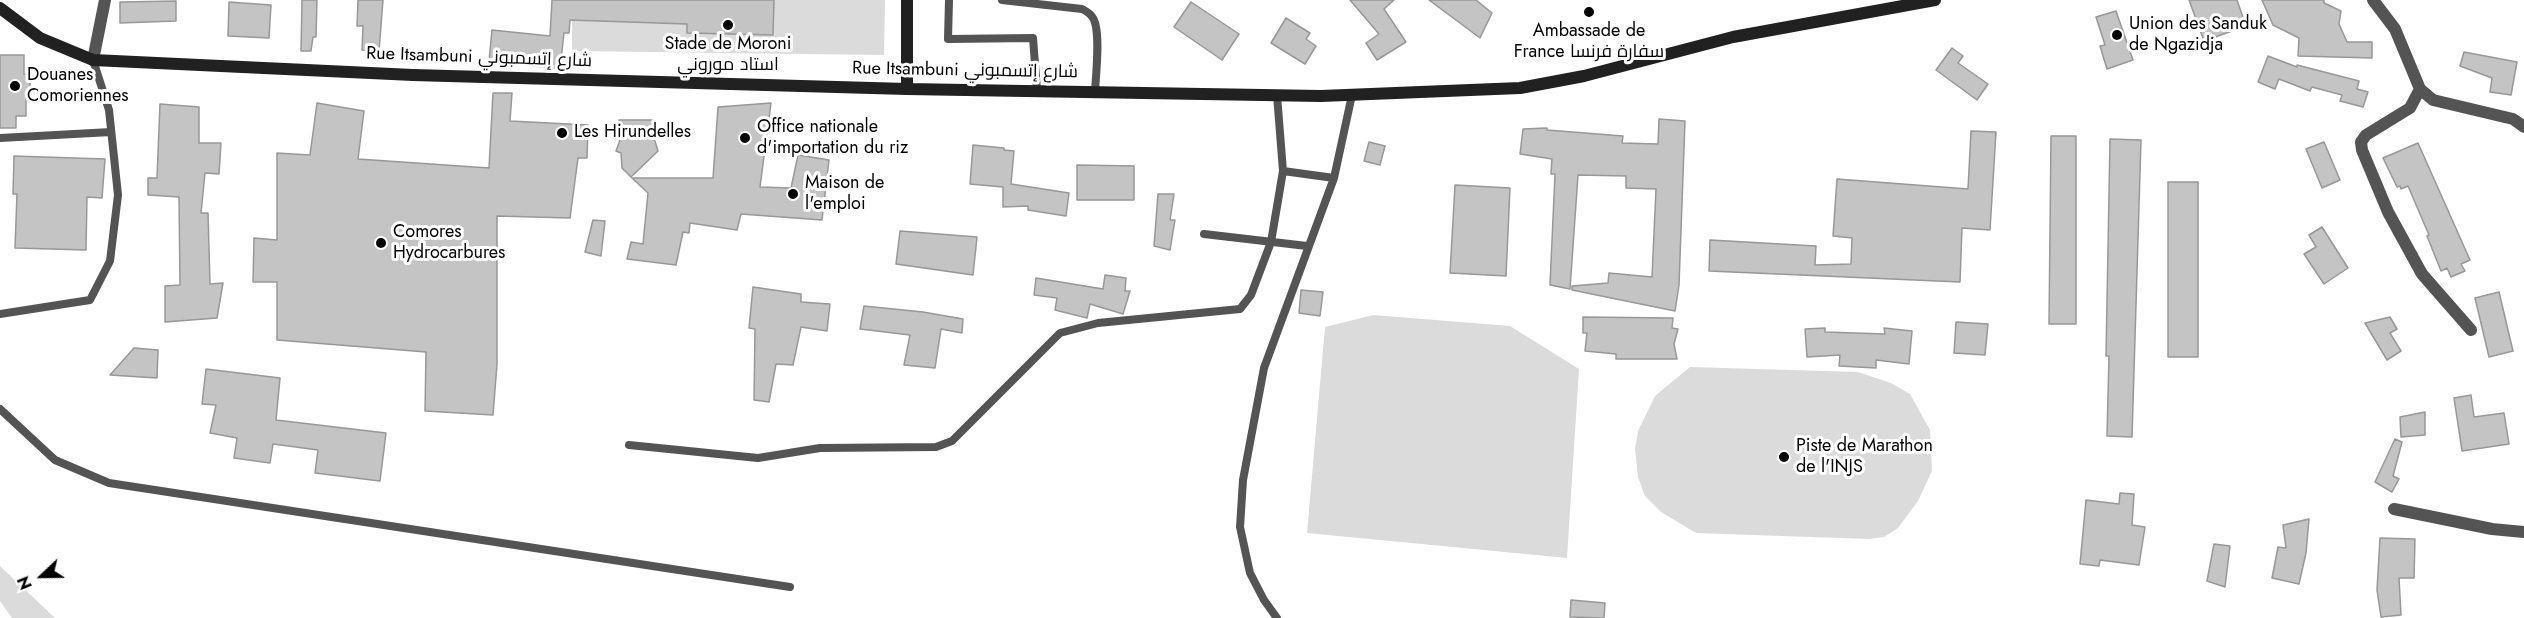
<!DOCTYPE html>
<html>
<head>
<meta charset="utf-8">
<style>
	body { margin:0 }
	#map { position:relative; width:2524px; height:618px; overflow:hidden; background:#fff; font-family:Jost,sans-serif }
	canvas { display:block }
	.north { position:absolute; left:12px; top:546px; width:60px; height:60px; -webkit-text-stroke:4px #fff; paint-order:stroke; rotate:248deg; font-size:16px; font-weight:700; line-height:24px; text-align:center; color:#000 }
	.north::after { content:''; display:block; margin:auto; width:21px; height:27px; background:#000; clip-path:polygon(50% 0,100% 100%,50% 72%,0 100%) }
</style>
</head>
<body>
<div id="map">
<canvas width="2524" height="618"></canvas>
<div class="north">N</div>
</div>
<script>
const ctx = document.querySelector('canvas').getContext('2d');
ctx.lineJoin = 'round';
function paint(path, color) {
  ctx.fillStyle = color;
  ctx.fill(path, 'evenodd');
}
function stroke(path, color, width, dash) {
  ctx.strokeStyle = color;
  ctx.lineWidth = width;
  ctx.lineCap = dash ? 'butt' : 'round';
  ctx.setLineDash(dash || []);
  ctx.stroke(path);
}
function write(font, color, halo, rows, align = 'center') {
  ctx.font = font + ' Jost,Cairo,sans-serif';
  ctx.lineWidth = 6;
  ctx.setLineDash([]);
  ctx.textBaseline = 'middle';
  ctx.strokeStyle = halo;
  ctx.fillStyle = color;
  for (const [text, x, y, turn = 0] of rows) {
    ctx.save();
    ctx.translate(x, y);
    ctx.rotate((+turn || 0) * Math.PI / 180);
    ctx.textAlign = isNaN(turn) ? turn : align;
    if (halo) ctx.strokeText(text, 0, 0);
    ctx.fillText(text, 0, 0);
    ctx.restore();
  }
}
const green = new Path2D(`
	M572,0h313l-1,55 -312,-4z
	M1373,315l137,11 69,43 -12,189 -260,-25 18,-206z
	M1690,367l168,5 33,11 19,11 20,36 2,41 -14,30 -20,27 -14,9 -15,2 -173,-6 -35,-21 -16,-16 -7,-19 -3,-28 3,-18 17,-35z
	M0,566l55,52h-43l-12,-17z`);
const building = new Path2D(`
	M302,0h15l-1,37h-3l-2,14h-10z
	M358,0h25l-4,51 -17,-1 1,-24h-6z
	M552,0h222l-1,35 -86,-2v-9l-117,-4 -1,13h-5l-4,36 -71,-8 3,-31 58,6z
	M1350,0h44l-10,9 22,33 -29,18 -11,-17 13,-9z
	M1429,0h47l16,13 -12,25z
	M2189,0h48l9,26 -42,15z
	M2262,0h62v3l17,8 -2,13 8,18h25v16l-74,-2 1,-18 -26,-13z
	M176,1v20l-56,2v-21z
	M229,2l42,3 -2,33 -41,-2z
	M1191,2l48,32 -17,26 -48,-33z
	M2116,11l17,49 -26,9 -7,-23 5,-1 -9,-28z
	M1286,18l24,15 -4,6 10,7 -11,18 -34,-21z
	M1952,48l11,8 -5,7 30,21 -11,16 -41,-30z
	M2464,52l53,10 -6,33 -21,-3 2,-14 -32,-12z
	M0,55h24v19l6,1v22l-4,1v18h-10v12h-16z
	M2268,56l29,11v-2l62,16 -2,8 11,3 -5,15 -23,-6 2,-6 -30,-8 -2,4 -31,-12 -4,10 -17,-7z
	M493,93h19l-2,28 78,4 -1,33h-9l-8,60 -73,-2v148l-4,51 -68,-4 1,-59 -149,-12v-58h-24l1,-44 23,2v-87l33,2 7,-52 47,8 -6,48 131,9z
	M771,103l-11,84 31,1 7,-33 31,5 -7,60 -81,-6 -4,16 -47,-7 -1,10 -6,-1 -7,33 -49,-6 4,-17 12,2 5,-51 -16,-15h81l5,-71z
	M160,104l39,3v36h22l-2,31 -14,-1 -4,40h7l2,71 13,-1 -6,35 -52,4v-36l15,-1 -1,-88 -31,-2v-17h9z
	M1659,119l26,2 -6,164 -4,26 -103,-21v-4l36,-3 1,-10 43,4 4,-88 -30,-1v-12l-48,-1 -8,114 -20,-4 5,-111h-4l1,-15 -32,-5 3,-25 24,-1v2l76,6 -1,7 36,1z
	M619,120h35v18l4,13 -27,26 -9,-9 -1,-15 -5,-2 4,-11z
	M1971,131l25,1 -6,98 -28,-2 -2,54 -251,-11 1,-31 106,6 -1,19 36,-1 1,-26 -19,-2 4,-57 131,10z
	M2051,136h25v188h-27z
	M2110,139l31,1 -9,297 -25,-1 2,-80h-3z
	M1369,142l16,4 -5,19 -16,-4z
	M2324,142l16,38 -18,8 -16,-39z
	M2418,143l52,117 -9,4 4,7 -14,6 -4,-9 -6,3 -14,-35 2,-1 -21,-49 -7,3 -1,-3 -3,1 -14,-29z
	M973,145l31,3v2l10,1 -3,33 58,9 -3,23 -38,-6v-4l-25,1v-20l-33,-3z
	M14,156l91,3 -3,39 -15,-1 -1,53 -71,-2 2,-54h-4z
	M1077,165l57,1v34h-57z
	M2168,182h30v175h-30z
	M1455,185l55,3 -4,88 -56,-3z
	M1158,194h16l-4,26h5l-5,30 -16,-4z
	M593,220l12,1 -4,35 -16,-4z
	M2322,227l26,41 -24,16 -20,-30 12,-7 -7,-12z
	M900,231l77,6 -4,38 -77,-11z
	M1105,275l21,3 -1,13h5l-7,23 -33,-10 -3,14 -32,-8 2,-12 -23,-3 2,-17 67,11z
	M753,287l48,7v8l29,2 -3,27 -26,-4 -8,38 -17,-1 -7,38 -15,-2 1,-71 -6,-1z
	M1301,290l22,2 -3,24 -21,-3z
	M2499,292l14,59 -24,6 -14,-59z
	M864,306l59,6 40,7 -1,14 -21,-4 -6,39 -31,-3 6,-30 -50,-6z
	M1583,317l90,1 -1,10 6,1 -4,15 3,15h-61v-5l-31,-3 2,-18h-4z
	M2390,317l7,12 -7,4 11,18 -14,9 -22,-37z
	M1956,322l32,2 -3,31 -31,-2z
	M1825,328v4l60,2 -1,-6 28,3 -3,33 -33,-4v8l-37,-2 1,-11 -33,2 -2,-28z
	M134,348l24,2 -1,28 -47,-3z
	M206,369l74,9 -4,42 110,13 -6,48 -65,-8 3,-23 -45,-6 -3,19 -36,-5 3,-20 -27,-5 6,-28 -14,-1z
	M2471,395l3,22 30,-4 5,31 -47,7 -8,-53z
	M2425,412v23l-24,2 -1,-20z
	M2395,439l7,3 -9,34 6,3 -7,13 -17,-10z
	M2120,493l14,1 -2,31 13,2 -6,38 -39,-5 -1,6 -19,-2 6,-64 33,4z
	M2309,519l-3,34 -7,31 -27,-6 6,-31 8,1 -3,-23z
	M2380,538l35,1 -1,39h-15l2,37 -20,2 -4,-27z
	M2214,544l16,2 -5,41 -18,-6z
	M1571,600l34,3 -1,15 -34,-1z`);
const lane = new Path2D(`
	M949,0l-1,39 85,-1 4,52
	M1002,0l80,9c4,2 9,5 11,9 8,13 3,56 2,73
	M0,138l111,-6
	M1283,171l51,7
	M1204,234l103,12
	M0,314l90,-14 20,-39 8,-66 -9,-85 -16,-50
	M0,409l55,51 54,23 681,104
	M629,445l129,13 62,-10 116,-1 16,-6 108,-108 38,-10 142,-14 11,-14 20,-53 12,-71 -6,-76
	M1277,618l-13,-18 -14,-27 -10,-46 3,-47 21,-112 70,-190 18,-83`);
const street = new Path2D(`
	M2373,0l22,29 25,60 13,11 80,19 11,8
	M93,60l12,-60
	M2420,89l-10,19 -44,27 -5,7 1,8 26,62 34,62 49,56
	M2394,509l98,20 32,3`);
const secondary = new Path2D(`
	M0,8l40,30 53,22 320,15 494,14 414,7 199,-8 64,-12 149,-39 202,-37
	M907,89v-89`);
const markers = [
	[1589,12,6,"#000"],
	[728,25,6,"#000"],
	[2117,35,6,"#000"],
	[15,86,6,"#000"],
	[562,133,6,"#000"],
	[745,138,6,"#000"],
	[793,194,6,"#000"],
	[381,243,6,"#000"],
	[1784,457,6,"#000"]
];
const poiNames = [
	["Union des Sanduk",2129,25],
	["de Ngazidja",2129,46],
	["Ambassade de",1589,32,"center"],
	["France سفارة فرنسا",1589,53,"center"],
	["Stade de Moroni",728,45,"center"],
	["استاد موروني",728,66,"center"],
	["Douanes",27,76],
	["Comoriennes",27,97],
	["Office nationale",757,128],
	["d'importation du riz",757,149],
	["Les Hirundelles",574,133],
	["Maison de",805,184],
	["l'emploi",805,205],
	["Comores",393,233],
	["Hydrocarbures",393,254],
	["Piste de Marathon",1796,447],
	["de l'INJS",1796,468]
];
const streetNames = [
	["Rue Itsambuni شارع إتسمبوني",479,58,2],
	["Rue Itsambuni شارع إتسمبوني",965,71,1]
];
paint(green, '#dbdbdb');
paint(building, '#c4c4c4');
stroke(building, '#989898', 1.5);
stroke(lane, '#545454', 8);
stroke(street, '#545454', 12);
stroke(secondary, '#212121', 12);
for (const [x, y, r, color] of markers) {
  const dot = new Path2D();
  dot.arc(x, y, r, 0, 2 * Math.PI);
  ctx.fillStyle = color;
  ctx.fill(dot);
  stroke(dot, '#fff', 2);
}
write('18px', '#000', '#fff', poiNames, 'left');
write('18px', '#000', '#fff', streetNames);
</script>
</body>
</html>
